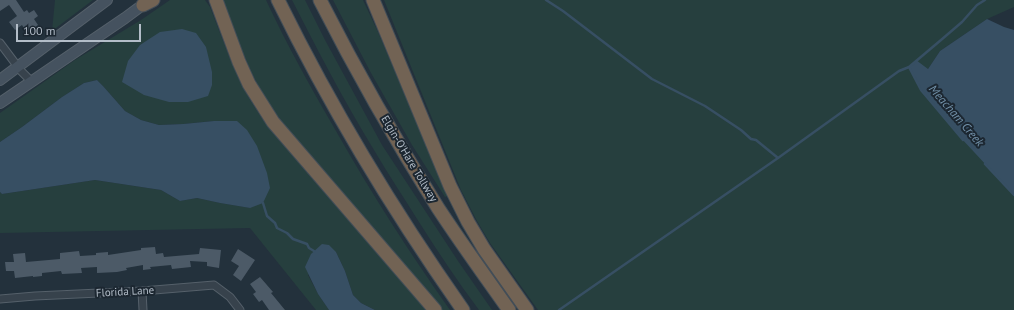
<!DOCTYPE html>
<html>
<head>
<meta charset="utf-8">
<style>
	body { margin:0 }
	#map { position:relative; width:1014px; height:310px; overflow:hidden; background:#23313c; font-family:"PT Sans",sans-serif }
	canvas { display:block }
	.scale { position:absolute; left:16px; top:24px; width:125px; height:18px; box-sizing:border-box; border:2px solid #b3bdc8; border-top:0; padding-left:5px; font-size:12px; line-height:14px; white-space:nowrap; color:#b3bdc8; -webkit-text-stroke:3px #1c2731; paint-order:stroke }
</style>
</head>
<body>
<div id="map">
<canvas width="1014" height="310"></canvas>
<div class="scale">100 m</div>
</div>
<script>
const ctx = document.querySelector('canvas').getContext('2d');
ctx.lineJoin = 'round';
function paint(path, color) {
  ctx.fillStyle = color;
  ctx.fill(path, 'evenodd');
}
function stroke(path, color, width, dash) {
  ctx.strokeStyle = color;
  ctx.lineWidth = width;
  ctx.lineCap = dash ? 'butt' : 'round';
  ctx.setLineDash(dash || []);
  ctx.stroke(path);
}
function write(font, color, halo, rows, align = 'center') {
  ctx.font = font + ' "PT Sans",sans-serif';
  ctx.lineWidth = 4;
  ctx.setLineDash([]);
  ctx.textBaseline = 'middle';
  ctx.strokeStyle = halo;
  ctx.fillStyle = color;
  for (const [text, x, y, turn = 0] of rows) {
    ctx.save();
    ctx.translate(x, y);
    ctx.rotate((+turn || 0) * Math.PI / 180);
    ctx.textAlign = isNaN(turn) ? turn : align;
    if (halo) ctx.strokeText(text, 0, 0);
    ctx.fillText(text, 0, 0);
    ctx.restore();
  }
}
const green = new Path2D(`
	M55,0h38l-41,31z
	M170,0h35l5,7c12,30 23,63 39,91 7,12 15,23 23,34l154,178h-51l-14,-7 -8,-8 -8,-24 -9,-19 -28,23 10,19 11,16h-13l-66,-82 -250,5v-41l2,2 93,-14 66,10 19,11 17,-3 23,5 30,5 -13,-87h-23l-31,3 -24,1 -18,-5 -16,-9 -22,-25 -6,-6 -13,3 -22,14 -40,30 -22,15v-29l75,-53 66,-40z
	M222,0h44c21,45 45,88 70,131 35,62 73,121 114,179h-9c-36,-42 -71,-85 -107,-128 -22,-26 -47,-51 -66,-80 -20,-31 -32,-67 -46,-102z
	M292,0h13l20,40 57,105 76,116 34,49h-13c-21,-28 -41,-58 -60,-88 -15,-24 -31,-48 -45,-72 -30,-49 -56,-99 -82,-150z
	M333,0h30l15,32 70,164 -3,1 -33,-52 -41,-72z
	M384,0h630v7l-27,12 -47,32 -12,18 86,126v115h-476l-48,-67 -13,-22 -16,-31z`);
const water = new Path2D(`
	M987,19l17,8 10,3v165l-53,-57 -40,-48 -12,-23 7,-7 12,9 12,-18z
	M182,29l14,4 10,14 6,25v13l-4,11 -20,6h-19l-25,-7 -22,-13 6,-21 12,-16 20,-13z
	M97,80l6,6 22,25 16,9 18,5 24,-1 31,-3h23l10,9 10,16 10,27 3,15 -7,15 -13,5 -30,-5 -23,-5 -17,3 -19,-11 -66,-10 -93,14 -2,-2v-50l22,-15 40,-30 22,-14z
	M322,244l7,1 7,7 9,19 8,24 8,8 14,7h-46l-11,-16 -13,-27 6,-13z`);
const stream = new Path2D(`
	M546,0l17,11 89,68 53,27 36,24 10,9 5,1 22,18
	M909,67l12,23 42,50
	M985,164l29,31
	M263,203l4,13 8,7 2,5 10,5 6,6 14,5 2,4 5,3
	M559,310l219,-152 121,-87 10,-4 32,-27 21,-18 15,-17 8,-5`);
const building = new Path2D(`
	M0,0h16l8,12 3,-2 2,3 5,-3 4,6 -4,3 4,6 -11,8 -5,-8 -7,5 -6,-8 8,-6 -8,-11 -9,6z
	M155,247l1,7 7,-1 1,4 35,-3 1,-6 21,2 -2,18 -12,-2v-4l-17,-1 1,6 -19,2 -1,-4 -21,2 1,2 -8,1v-5l-17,3 1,2 -10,2 -20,1v-6l-16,1 1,5 -20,1 -1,-3 -19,2v3l-9,1v-1l-18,2 -1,-7h-8l-1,-9h9l-1,-8 12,-1 1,9 34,-3v-6l19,-2 1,5 16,-1v-2l12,-1v3l33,-5v-2z
	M238,249l17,11 -14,21 -8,-6 6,-9 -8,-5z
	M260,277l13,15 -2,1 14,17h-16l-7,-10 -3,2 -6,-8 3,-2 -6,-8z`);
const street = new Path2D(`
	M0,43l21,28 11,11
	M142,291l1,19
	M0,299l35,-3 107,-5 72,-6 16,12 10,13`);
const secondary = new Path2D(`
	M0,80l107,-80
	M0,103l125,-85 23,-17`);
const highway = new Path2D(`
	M216,0l23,62 10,22 24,38 162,188
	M278,0c53,108 116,212 185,310
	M320,0c36,71 76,141 118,208 23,35 47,68 71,102
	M373,0l77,186 18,36 16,27 43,61
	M143,5l10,-5`);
const streetNames = [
	["Elgin-O'Hare Tollway",409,159,59],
	["Florida Lane",125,292,-3]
];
const waterNames = [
	["Meacham Creek",956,116,49]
];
paint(green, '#263f3e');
paint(water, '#374f63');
stroke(stream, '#374f63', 2.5);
paint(building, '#4c5a67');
stroke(street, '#55606a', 9);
stroke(secondary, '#55606a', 12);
stroke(highway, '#424d57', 15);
stroke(street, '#37424c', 7);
stroke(secondary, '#45525f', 10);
stroke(highway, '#726354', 13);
write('11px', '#b3bdc8', '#1c2731', streetNames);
write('italic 12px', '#7392aa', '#1c2731', waterNames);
</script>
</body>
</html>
